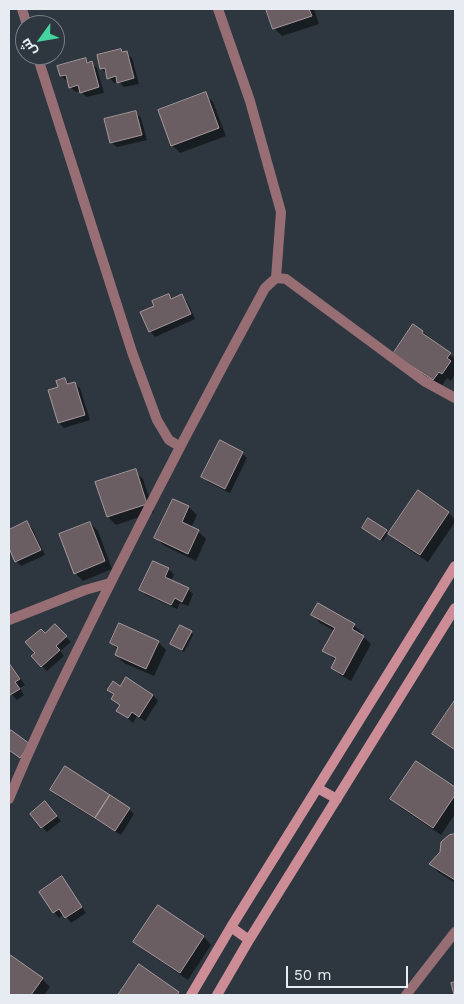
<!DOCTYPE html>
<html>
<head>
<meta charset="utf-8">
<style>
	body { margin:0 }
	#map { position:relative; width:464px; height:1004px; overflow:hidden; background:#2e373f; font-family:"Work Sans",Cairo,sans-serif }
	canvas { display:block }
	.frame { position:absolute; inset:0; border:10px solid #e7ecf2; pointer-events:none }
	.north { position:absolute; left:15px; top:15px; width:50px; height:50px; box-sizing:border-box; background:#2e373f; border:1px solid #787f87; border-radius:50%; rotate:238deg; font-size:14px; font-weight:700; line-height:20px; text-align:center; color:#e7ecf2 }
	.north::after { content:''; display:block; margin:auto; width:18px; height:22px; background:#45d49f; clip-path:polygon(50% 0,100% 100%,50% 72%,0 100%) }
	.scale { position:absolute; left:286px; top:966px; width:122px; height:22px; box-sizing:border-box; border:2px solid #e7ecf2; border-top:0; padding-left:6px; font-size:15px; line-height:18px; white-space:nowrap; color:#e7ecf2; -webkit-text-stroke:4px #2e373f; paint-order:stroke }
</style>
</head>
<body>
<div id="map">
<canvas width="464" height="1004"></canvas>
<div class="frame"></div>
<div class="north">ش</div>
<div class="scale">50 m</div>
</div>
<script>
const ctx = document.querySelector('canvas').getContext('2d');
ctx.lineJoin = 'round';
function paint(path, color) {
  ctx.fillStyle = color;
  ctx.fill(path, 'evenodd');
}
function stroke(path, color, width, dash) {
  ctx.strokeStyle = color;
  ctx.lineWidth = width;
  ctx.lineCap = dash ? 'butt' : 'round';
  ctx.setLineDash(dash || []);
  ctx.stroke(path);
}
const shadow = new Path2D(`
	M268,9h46l5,15 -37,12 -8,-8z
	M121,50l11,8 7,26 -15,3 -5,-5 -5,1 -13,-15z
	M86,60l11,8 7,25 -18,4 -5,-6 -5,1 -6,-5 -1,-7 -2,1 -6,-5z
	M205,94l8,8 13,34 -46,17 -8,-8z
	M136,112l5,6 6,22 -30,7 -6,-5z
	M169,295l4,4 9,-3 5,5 8,18 -40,18 -5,-6 6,-24z
	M423,332l32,27v15l-4,7 -4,-3 -6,9 -38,-25z
	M65,379l5,6 5,-2 5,5 10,32 -26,8 -5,-5v-35z
	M242,453l5,5 -17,35 -22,-11 -5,-5z
	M135,471l8,8 11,33 -38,13 -8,-8 -11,-34z
	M419,492l30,21 6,7v2l-27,40 -30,-20 -8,-8z
	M173,500l16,7 8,8 -6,13 7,3 8,8 -10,22 -33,-16 -7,-8z
	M27,523l5,5 13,27 -24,11 -5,-5 -7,-16v-14z
	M90,523l8,8 14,38 -29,12 -8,-8z
	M366,530l20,1 2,2 -5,8z
	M153,562l16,7 5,6 -3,6 17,8 5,5 -5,12 -8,-3 -3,6 -31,-14 -5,-5z
	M313,615l41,10 8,8 -1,2 10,9 -20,37 -11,-6 -8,-7 4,-7 -12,-11 11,-19 -15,-8z
	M55,626l16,16 -11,9 4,5 -17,15 -5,-5 -5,-13 8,-18z
	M191,632l2,3 -9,17 -12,-8z
	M158,642l8,8 -12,26 -30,-13 -8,-8 2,-5 -6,-7z
	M9,662l16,23 -5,3 4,7 -7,5 -6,-6 -2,2z
	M120,688l33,7 5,6 -13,20 -8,-5 -4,7 -15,-13 3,-4 -8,-7 2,-4 -6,-6z
	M455,702v49l-22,-18z
	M417,762l38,26v26l-14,21 -41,-28 -8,-8z
	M52,790l77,19 5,5 -13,21 -62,-38z
	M50,808l11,13 -14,11 -5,-5z
	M455,835v48l-17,-11 -7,-8 10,-12 9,-16z
	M62,878l24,35 -15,10 -7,-9 -5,4 -5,-6z
	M158,907l46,30 7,8 -23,35 -45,-31 -8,-8z
	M9,955l33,24 8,8 -6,8h-35z
	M139,966l39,27 2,2h-61z`);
const building = new Path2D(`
	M266,9h43l3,7 -39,13z
	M121,49l1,3 5,-1 7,27 -17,5 -1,-7 -9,3 -2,-11 -5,1 -3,-14z
	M86,58l1,5 5,-2 7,26 -19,6 -2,-8 -9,3 -3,-13 -6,1 -3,-10z
	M206,92l13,36 -48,18 -13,-36z
	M136,111l6,24 -32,8 -6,-24z
	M169,294l2,5 11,-5 9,20 -42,18 -9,-20 14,-6 -2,-5z
	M413,324l10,7 -1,2 29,20 -4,5 4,3 -9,13 -3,-2 -6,8 -40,-26z
	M65,378l2,6 8,-2 10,33 -27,8 -10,-33 10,-3 -2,-6z
	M220,440l23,12 -18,37 -24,-12z
	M136,469l11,35 -40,13 -12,-35z
	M418,490l31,22 -29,43 -32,-21z
	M173,499l16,7 -7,16 17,8 -11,24 -34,-16z
	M368,518l19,12 -7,10 -18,-12z
	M27,521l14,29 -26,12 -6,-14v-18z
	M90,522l15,39 -31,13 -15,-40z
	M153,561l16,7 -4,9 24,11 -7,14 -7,-4 -4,7 -32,-15z
	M318,603l37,21 -3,5 12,7 -21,39 -12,-7 5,-10 -14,-7 13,-23 -24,-13z
	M119,623l40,18 -13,28 -31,-14 3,-8 -8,-4z
	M55,624l12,12 -11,10 4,4 -19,17 -10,-11 4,-3 -10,-11 16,-13 4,4z
	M180,625l12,6 -10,19 -12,-6z
	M9,663l11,16 -5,3 5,7 -10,6 -1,-2z
	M126,677l27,18 -14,22 -7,-5 -4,6 -12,-7 4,-6 -9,-6 3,-5 -7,-4 6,-9 7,5z
	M455,700v50l-23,-16z
	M11,730l19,14 -10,14 -11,-8v-16z
	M416,761l39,26v8l-22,33 -43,-29z
	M65,766l45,29 -15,23 -45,-28z
	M110,795l20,13 -15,23 -20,-13z
	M45,801l12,15 -16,12 -11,-14z
	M455,834v46l-26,-16 11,-12 1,-10 8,-7z
	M62,876l20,31 -17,11 -6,-9 -6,4 -14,-21z
	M158,905l46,31 -24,37 -47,-31z
	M9,954l34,24 -12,17h-22z
	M139,964l40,28 -2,3h-59z
	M455,982v13h-1l-3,-12z`);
const minor = new Path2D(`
	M22,9l5,16
	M218,9l32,92 31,111 -5,66
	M37,55l95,297 25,68 12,20 10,6
	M9,620l76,-30 25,-7
	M9,799c29,-72 64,-140 98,-209 51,-102 104,-203 158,-302l11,-10 10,1 138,102 31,17
	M406,995l49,-63`);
const secondary = new Path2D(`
	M319,789l18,10
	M231,927l18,13
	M191,995l40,-68 224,-361
	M217,995l32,-55 206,-332`);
paint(shadow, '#0007');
paint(building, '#6b5e62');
stroke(building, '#a6979b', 1);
stroke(minor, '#966e74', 10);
stroke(secondary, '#cc8d96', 10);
</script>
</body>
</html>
